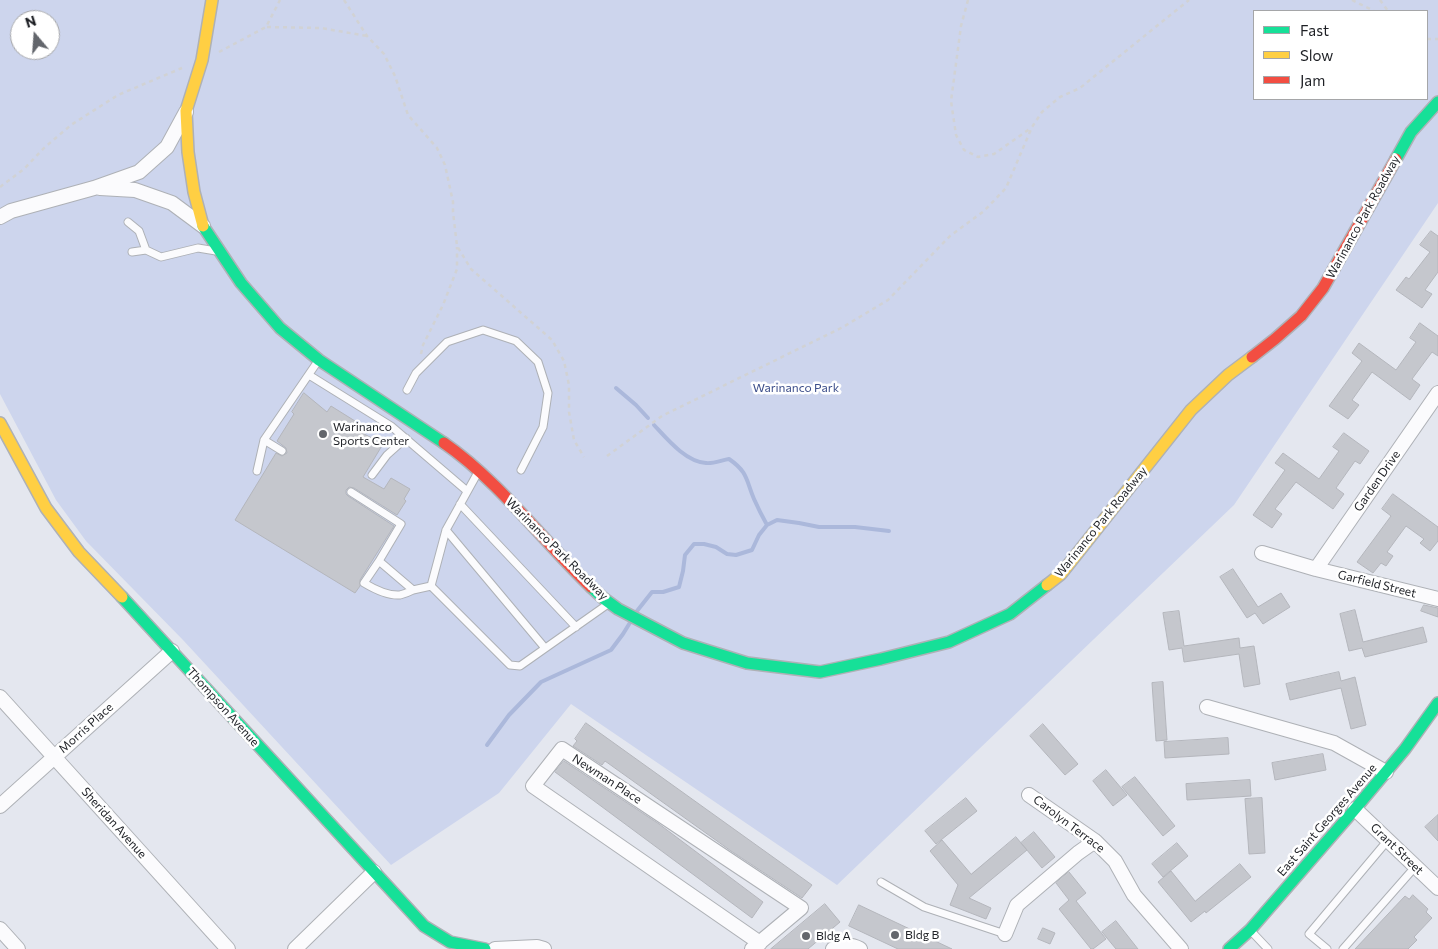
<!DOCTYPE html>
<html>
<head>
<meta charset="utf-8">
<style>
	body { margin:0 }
	#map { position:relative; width:1438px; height:949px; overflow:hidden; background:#e4e7ef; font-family:Commissioner,sans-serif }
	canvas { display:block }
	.legend { position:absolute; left:1253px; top:10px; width:175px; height:90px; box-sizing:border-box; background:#fff; border:1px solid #a5a6a8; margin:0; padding:6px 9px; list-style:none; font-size:15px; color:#1e2025 }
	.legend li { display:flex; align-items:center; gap:10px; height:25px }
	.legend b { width:25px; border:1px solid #a5a6a8 }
	.north { position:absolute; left:10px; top:10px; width:50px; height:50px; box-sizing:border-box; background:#fff; border:1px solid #a5a6a8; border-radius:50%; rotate:342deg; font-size:14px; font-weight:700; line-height:20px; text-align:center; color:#1e2025 }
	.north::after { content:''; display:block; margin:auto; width:18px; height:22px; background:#63666c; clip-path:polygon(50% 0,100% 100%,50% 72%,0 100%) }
</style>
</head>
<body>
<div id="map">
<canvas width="1438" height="949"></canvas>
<ul class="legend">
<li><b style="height:6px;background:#16e098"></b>Fast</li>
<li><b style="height:6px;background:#ffcf43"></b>Slow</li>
<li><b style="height:6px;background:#f24e42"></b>Jam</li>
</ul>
<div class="north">N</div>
</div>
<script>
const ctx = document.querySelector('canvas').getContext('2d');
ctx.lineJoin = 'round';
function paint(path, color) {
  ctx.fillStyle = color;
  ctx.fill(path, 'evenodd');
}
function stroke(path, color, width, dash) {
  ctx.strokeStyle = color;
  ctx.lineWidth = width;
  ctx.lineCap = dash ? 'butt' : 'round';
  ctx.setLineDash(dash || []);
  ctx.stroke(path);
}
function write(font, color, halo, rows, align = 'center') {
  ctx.font = font + ' Commissioner,sans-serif';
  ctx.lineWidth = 5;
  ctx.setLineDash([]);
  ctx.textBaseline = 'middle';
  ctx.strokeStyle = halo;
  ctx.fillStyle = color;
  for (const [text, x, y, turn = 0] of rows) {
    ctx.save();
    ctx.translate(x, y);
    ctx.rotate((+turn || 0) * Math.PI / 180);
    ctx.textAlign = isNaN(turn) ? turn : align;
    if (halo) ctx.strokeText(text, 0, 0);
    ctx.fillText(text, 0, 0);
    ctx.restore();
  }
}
const green = new Path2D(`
	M0,0h1438v203l-204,302 -397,380 -266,-181 -72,89 -108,72 -208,-225 -97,-99 -30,-41 -56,-106zM1254,11h173v88h-173zM20,20h30v30h-30z`);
const stream = new Path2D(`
	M616,388l20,17 12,13
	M654,425c13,14 32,37 52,38 7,1 16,-3 23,-4 19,13 17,21 25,40 4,9 8,17 13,26
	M637,611l15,-19h11l16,-5 4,-16 2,-16 9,-11h10l12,3 11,7 9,1 16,-5 7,-15 8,-10 10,-5 22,3 20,4h36l34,4
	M487,745l22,-30 32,-33 70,-32 12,-16 8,-13`);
const building = new Path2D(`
	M1431,231l7,5v36l-13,18 7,4 -10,14 -26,-18 10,-13 3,2 21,-27 -10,-7z
	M1420,323l18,13v20l-6,-4 -20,27 8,6 -10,15 -38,-28 -20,28 7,5 -11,14 -19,-13 33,-45 -10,-8 7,-10 37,27 20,-28 -6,-4z
	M304,393l23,19 4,-6 24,15 -4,6 32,17 -20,33 21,12 7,-11 19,11 -6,10 2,2 -9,14 -43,-27 -5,-1 -3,3v4l2,2 46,30 -34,54v6l-5,7 -120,-73 41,-67 6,3 5,-3 -1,-5 -9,-7 17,-27 -2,-2z
	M1344,433l25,18 -9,13 -5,-3 -19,27 8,6 -11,15 -37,-27 -21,27 7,5 -10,14 -19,-13 32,-45 -10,-7 8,-10 36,26 20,-28 -6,-4z
	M1393,494l45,33v14l-8,10 -10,-8 4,-4 -18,-13 -19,26 6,4 -7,10 -5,-3 -8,10 -16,-11 34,-46 -9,-7z
	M1233,569l25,38 23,-14 9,14 -27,17 -8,-11 -8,5 -27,-41z
	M1424,605l14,3v9l-17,-6z
	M1355,610l8,32 60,-15 4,15 -62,15 -3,-9 -13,3 -9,-37z
	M1179,611l5,35 55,-8 1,10 14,-2 6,38 -16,3 -5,-33 -55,8 -2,-14 -13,2 -6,-37z
	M1339,672l2,9 14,-4 11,48 -15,4 -10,-41 -51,12 -4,-16z
	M1163,682l4,58 -11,1 -4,-58z
	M586,723l226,162 -10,13 -71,-47 -126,-90 -3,4 -29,-19 4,-5 -2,-2z
	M1043,724l35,40 -13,11 -35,-39z
	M1228,738l1,16 -64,4 -1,-16z
	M1323,754l3,16 -51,10 -3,-17z
	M564,761l95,63 104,78 -11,16 -197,-146z
	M1106,770l21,25 -14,11 -20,-25z
	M1135,777l40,49 -12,10 -41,-49z
	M1250,780l1,16 -64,4 -1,-16z
	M966,798l11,13 -41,33 -11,-13z
	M1262,798l3,55 -16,1 -4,-55z
	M1438,815v26l-13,-14z
	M1034,832l21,25 -13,11 -21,-25z
	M1016,837l11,13 -58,48 22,10 -5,11 -36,-14 8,-20 -28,-34 12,-11 29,34z
	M1177,843l11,13 -25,21 -11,-13z
	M1240,864l11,13 -45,36 -1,-2 -14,11 -33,-40 13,-11 24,30z
	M1069,872l17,21 -10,8 30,38 -13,10h-2l-32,-40 10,-9 -13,-17z
	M1413,895l15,14 -2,3 6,6 -18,19 3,3 -9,9h-53l50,-53 4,3z
	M825,904l15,18 -32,27h-37z
	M859,905l93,44h-54l-49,-23z
	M1116,921l22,28h-22l-14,-17z
	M1043,928l12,5 -5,11 -12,-5z`);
const path = new Path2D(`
	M344,0l23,36 17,18 11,22 13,39 29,33 8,17 8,37v10l4,34 14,23 81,71 12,21 5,24v27l5,28 10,17
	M968,0l-7,26 -10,75 5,34 8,15 14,7 16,-3 37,-26
	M1352,0l22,11
	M1380,0l8,11
	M267,27l54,1 46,8
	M1427,39h11
	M219,52l47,-25 14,-27
	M0,187l24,-18 20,-21 27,-23 47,-30 64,-27
	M421,354l2,-9 20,-40 14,-36v-22
	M607,456l55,-40 181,-89 45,-27 62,-64 34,-25 22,-23 26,-61 10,-15 18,-15 20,-9 109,-88`);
const lane = new Path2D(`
	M128,222l11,9 7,19
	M132,252l14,-2 15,7 37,-9 18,3
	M309,375l82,51 76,65
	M407,390l9,-17 31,-31 36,-12 33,11 22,21 10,31 -5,34 -22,43
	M264,440l18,11
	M257,471l7,-31 54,-79
	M372,475l15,-20 19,-17
	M351,492l50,32 -22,37 -15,22c10,6 24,13 36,12 4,-1 9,-3 13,-5
	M460,504l116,123
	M446,530l99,118
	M379,561l34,29 18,-4
	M431,586l79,79 10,1 88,-62
	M431,586l15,-56 31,-56
	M881,882l43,25 81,27
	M1251,931l17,18
	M1327,949l-18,-15 79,-94
	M1343,949l72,-82`);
const street = new Path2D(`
	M100,188l35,2 37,13 31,23
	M0,217l11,-6 83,-23 45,-16 28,-25 19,-35
	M1262,553l54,16 122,30
	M1316,569l122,-176
	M0,697l228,252
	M1207,707l127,36 52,29
	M1029,795l66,46 20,20 19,34 47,54
	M0,806l172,-155
	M1355,809l83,79
	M0,929l18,20
	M1005,934l12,-29 61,-52 17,-12
	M295,949l79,-77
	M495,949l42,-2 7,2
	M752,949l49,-41 -239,-159 -29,37 227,157
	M833,949c10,-4 17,-5 27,0`);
const fast = new Path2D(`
	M1396,159l15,-27 27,-30
	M203,226l38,57 39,45 39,32 125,83
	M591,587l12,11 15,11 65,34 64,20 73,9 61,-13 68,-17 61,-28 37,-29
	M122,597l302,329 26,16 35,7
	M1229,949l21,-19 105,-121 50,-60 33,-46`);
const slow = new Path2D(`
	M203,226l-9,-34 -6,-40 -2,-41 16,-51 10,-60
	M0,423l46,85 33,44 43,45
	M1047,585l14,-11 130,-164 37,-35 24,-18`);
const jam = new Path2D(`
	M1252,357l23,-18 26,-23 22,-28 73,-129
	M444,443c55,38 99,98 147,144`);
const markers = [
	[323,434,5,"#63666c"],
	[895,935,5,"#63666c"],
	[806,936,5,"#63666c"]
];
const streetNames = [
	["Warinanco Park Roadway",1363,217,-61],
	["Garden Drive",1377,481,-55],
	["Warinanco Park Roadway",1101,522,-51],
	["Warinanco Park Roadway",557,549,45],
	["Garfield Street",1377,584,14],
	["Thompson Avenue",223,707,48],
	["Morris Place",86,728,-42],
	["Newman Place",607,779,33],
	["East Saint Georges Avenue",1327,820,-49],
	["Sheridan Avenue",114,823,48],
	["Carolyn Terrace",1069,824,37],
	["Grant Street",1397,849,44]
];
const parkNames = [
	["Warinanco Park",796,388]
];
const poiNames = [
	["Warinanco",333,427],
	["Sports Center",333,441],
	["Bldg B",905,935],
	["Bldg A",816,936]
];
paint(green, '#cdd5ed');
stroke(stream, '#abb8db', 4);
paint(building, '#c5c7cd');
stroke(building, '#b4b6bc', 1);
stroke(lane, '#aeb1b6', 9);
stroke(street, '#aeb1b6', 16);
stroke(fast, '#aeb1b6', 14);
stroke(slow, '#aeb1b6', 14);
stroke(jam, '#aeb1b6', 14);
stroke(path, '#d1d2d4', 2.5, [4, 4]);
stroke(lane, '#fbfbfd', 7);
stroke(street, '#fbfbfd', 14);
stroke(fast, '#16e098', 11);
stroke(slow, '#ffcf43', 11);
stroke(jam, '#f24e42', 11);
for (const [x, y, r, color] of markers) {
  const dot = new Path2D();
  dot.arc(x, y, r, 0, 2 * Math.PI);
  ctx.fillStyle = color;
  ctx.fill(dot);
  stroke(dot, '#fff', 2);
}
write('12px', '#1e2025', '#fff', streetNames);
write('12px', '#3c4e8a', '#fff', parkNames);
write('12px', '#1e2025', '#fff', poiNames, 'left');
</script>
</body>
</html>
